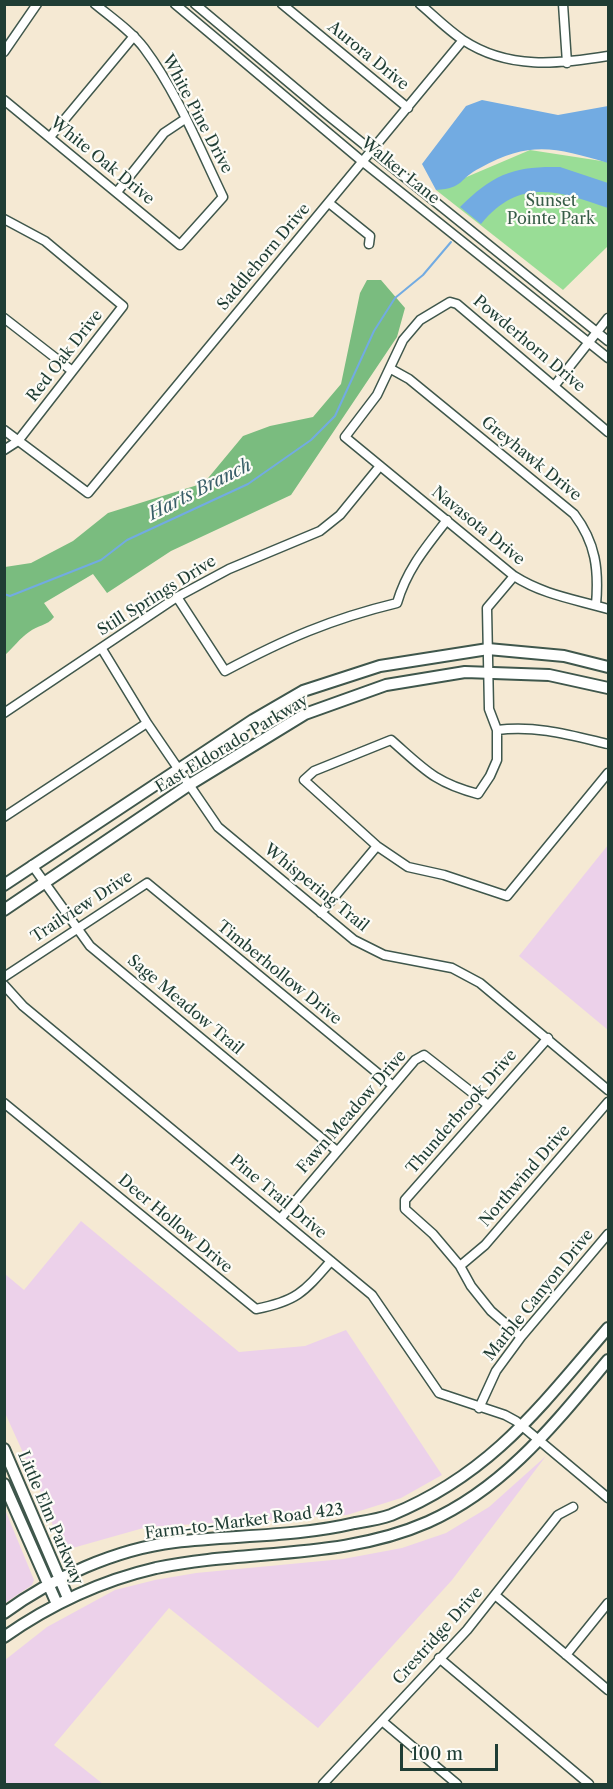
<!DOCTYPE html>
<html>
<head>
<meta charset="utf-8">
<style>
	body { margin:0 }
	#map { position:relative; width:613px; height:1789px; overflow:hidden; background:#f5e9d3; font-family:"Libre Caslon Text",serif }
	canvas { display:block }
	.frame { position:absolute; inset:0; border:6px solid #1f3d34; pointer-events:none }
	.scale { position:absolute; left:400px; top:1744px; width:98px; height:27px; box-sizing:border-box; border:3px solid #1f3d34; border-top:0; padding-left:8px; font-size:18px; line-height:21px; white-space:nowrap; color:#1f3d34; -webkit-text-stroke:4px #fdfcf7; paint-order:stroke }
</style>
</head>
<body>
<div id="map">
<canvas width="613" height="1789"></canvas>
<div class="frame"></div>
<div class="scale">100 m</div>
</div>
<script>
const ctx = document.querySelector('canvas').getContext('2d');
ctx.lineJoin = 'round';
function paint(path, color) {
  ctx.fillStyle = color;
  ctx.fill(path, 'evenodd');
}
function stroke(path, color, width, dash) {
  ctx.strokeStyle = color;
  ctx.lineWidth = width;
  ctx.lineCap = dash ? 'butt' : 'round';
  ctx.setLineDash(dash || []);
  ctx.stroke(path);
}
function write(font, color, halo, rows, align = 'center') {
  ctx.font = font + ' "Libre Caslon Text",serif';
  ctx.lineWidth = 4.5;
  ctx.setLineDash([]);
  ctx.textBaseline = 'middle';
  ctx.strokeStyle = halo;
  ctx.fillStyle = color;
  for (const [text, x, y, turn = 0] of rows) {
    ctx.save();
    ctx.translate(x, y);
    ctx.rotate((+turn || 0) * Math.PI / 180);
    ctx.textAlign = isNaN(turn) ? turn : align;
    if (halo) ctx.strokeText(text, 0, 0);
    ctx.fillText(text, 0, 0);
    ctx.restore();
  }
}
const built = new Path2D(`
	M608,845v185l-89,-74z
	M81,1221l158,131 66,-6 41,-16 96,145 -41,23 -54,17 -200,12 -85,24 -22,-61 -35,-77v-139l19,16z
	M546,1456l-94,124 -134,148 -149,-120 -115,137 49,39h-98v-124l42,-33 68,-37 40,-10 41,-7 147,-14 59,-11 44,-15 43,-26z
	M4,1507l30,73 -2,5 -27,18z`);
const green = new Path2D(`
	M530,150l78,12v84l-45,44 -127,-100z`);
const forest = new Path2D(`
	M367,280h14l24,28 -8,29 -106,158 -120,56 -64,42 -14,-19 -49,29 10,14c-7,9 -16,8 -25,15 -9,6 -16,16 -24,23v-88l26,-4 42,-22 35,-28 96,-30 39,-47 27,-10 43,-9 28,-33 19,-91z`);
const water = new Path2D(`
	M482,100l76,15 50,-9v57c-52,-15 -77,-23 -128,5 -22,11 -15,20 -44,22l-14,-26 44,-58z
	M560,167l48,16v25c-49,-17 -89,-31 -127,16l-21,-17c33,-33 54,-41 100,-40z`);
const stream = new Path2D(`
	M4,594l6,2 91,-36 26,-20 121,-56 63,-44 24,-24 39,-85 21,-33 28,-23 28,-33`);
const minor = new Path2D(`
	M175,4l188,158 245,196
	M195,4l130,109 283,228
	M282,4l126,104
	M420,4c14,12 28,26 43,36 45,30 96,24 145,16
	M563,4l4,59
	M4,52l33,-48
	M4,100l176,145 43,-48c-24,-50 -46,-105 -79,-149 -13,-17 -32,-30 -49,-44
	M50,137l84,-101
	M117,192l47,-59 21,-14
	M329,203l41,33 -1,8
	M4,219l41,22 78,65 -105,135 -14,9
	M4,318l67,52
	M391,369l18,10 165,135c22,29 25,56 22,91
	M555,385l53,-67
	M4,430l84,63 375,-453
	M608,432l-151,-128 -7,-2 -30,18 -17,20 -26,55 -32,42 169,139c30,19 60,23 94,33
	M514,576l-27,32 2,101 8,21v30l-7,16 -12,18c-43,-11 -54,-25 -87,-54l-77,31 -10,9 73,66 31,21 36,8 63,21 101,-123
	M177,597l48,74c60,-32 106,-52 172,-68 10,-34 29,-56 50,-83
	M102,649l45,74 71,104 136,113 30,15 68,13 28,15 128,107
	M4,713l173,-116 52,-28 91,-38 20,-16 40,-49
	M497,730c39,-5 73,5 111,14
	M4,817l143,-94
	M32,865l58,81 247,205
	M321,913l56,-67
	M4,977l143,-94 245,202
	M4,985l19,21 349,289 67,98 66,22 11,6 92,77
	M4,1103l252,206c41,-8 48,-17 75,-48
	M281,1218l134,-158 9,-5 64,50
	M460,1266l25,-21 123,-143
	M521,1337l-30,-26 -20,-25 -11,-20 -27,-32 -28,-25v-9l143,-162
	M479,1408l17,-37 25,-34 87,-103
	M495,1595l113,95
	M566,1655l42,-52
	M439,1658l150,126
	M382,1721l75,63
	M323,1784l144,-154 91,-115 15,-8`);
const major = new Path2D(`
	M4,885l249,-165 50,-29 77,-25 108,-17 76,7 44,11
	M4,910l185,-125 116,-71 81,-29 79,-13 84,3 59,13
	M4,1449l64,149
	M4,1484l53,120
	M4,1613c48,-35 112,-64 171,-71 60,-7 121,-5 180,-19 12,-2 25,-4 36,-8 100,-41 149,-108 217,-187
	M4,1637c47,-33 96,-56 152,-69 91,-19 186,-8 272,-46 77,-34 128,-100 180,-162`);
const streetNames = [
	["Aurora Drive",368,56,39],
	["White Pine Drive",197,114,62],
	["White Oak Drive",102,161,39],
	["Walker Lane",400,171,39],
	["Saddlehorn Drive",264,257,-50],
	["Powderhorn Drive",529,344,40],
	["Red Oak Drive",65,356,-52],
	["Greyhawk Drive",531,459,39],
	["Navasota Drive",478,526,39],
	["Still Springs Drive",157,596,-32],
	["East Eldorado Parkway",232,744,-31],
	["Whispering Trail",316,888,39],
	["Trailview Drive",82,907,-33],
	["Timberhollow Drive",279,973,39],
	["Sage Meadow Trail",185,1005,40],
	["Fawn Meadow Drive",352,1112,-49],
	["Thunderbrook Drive",462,1112,-49],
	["Northwind Drive",525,1176,-49],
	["Pine Trail Drive",278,1197,40],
	["Deer Hollow Drive",175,1224,40],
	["Marble Canyon Drive",539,1295,-51],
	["Little Elm Parkway",50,1518,67],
	["Farm-to-Market Road 423",244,1522,-7],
	["Crestridge Drive",438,1636,-48]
];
const parkNames = [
	["Sunset",551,201],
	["Pointe Park",551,219]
];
const waterNames = [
	["Harts Branch",200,490,-27]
];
paint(built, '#ecd1ea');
paint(green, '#99dd96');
paint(forest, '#7abc7f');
paint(water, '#72abe2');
stroke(stream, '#72abe2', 2);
stroke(minor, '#3f574c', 11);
stroke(major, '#3f574c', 14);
stroke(minor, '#fff', 8);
stroke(major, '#fff', 10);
write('16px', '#1f3d34', '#fdfcf7', streetNames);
write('16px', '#375d48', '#fdfcf7', parkNames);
write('italic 18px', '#385e68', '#fdfcf7', waterNames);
</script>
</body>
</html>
